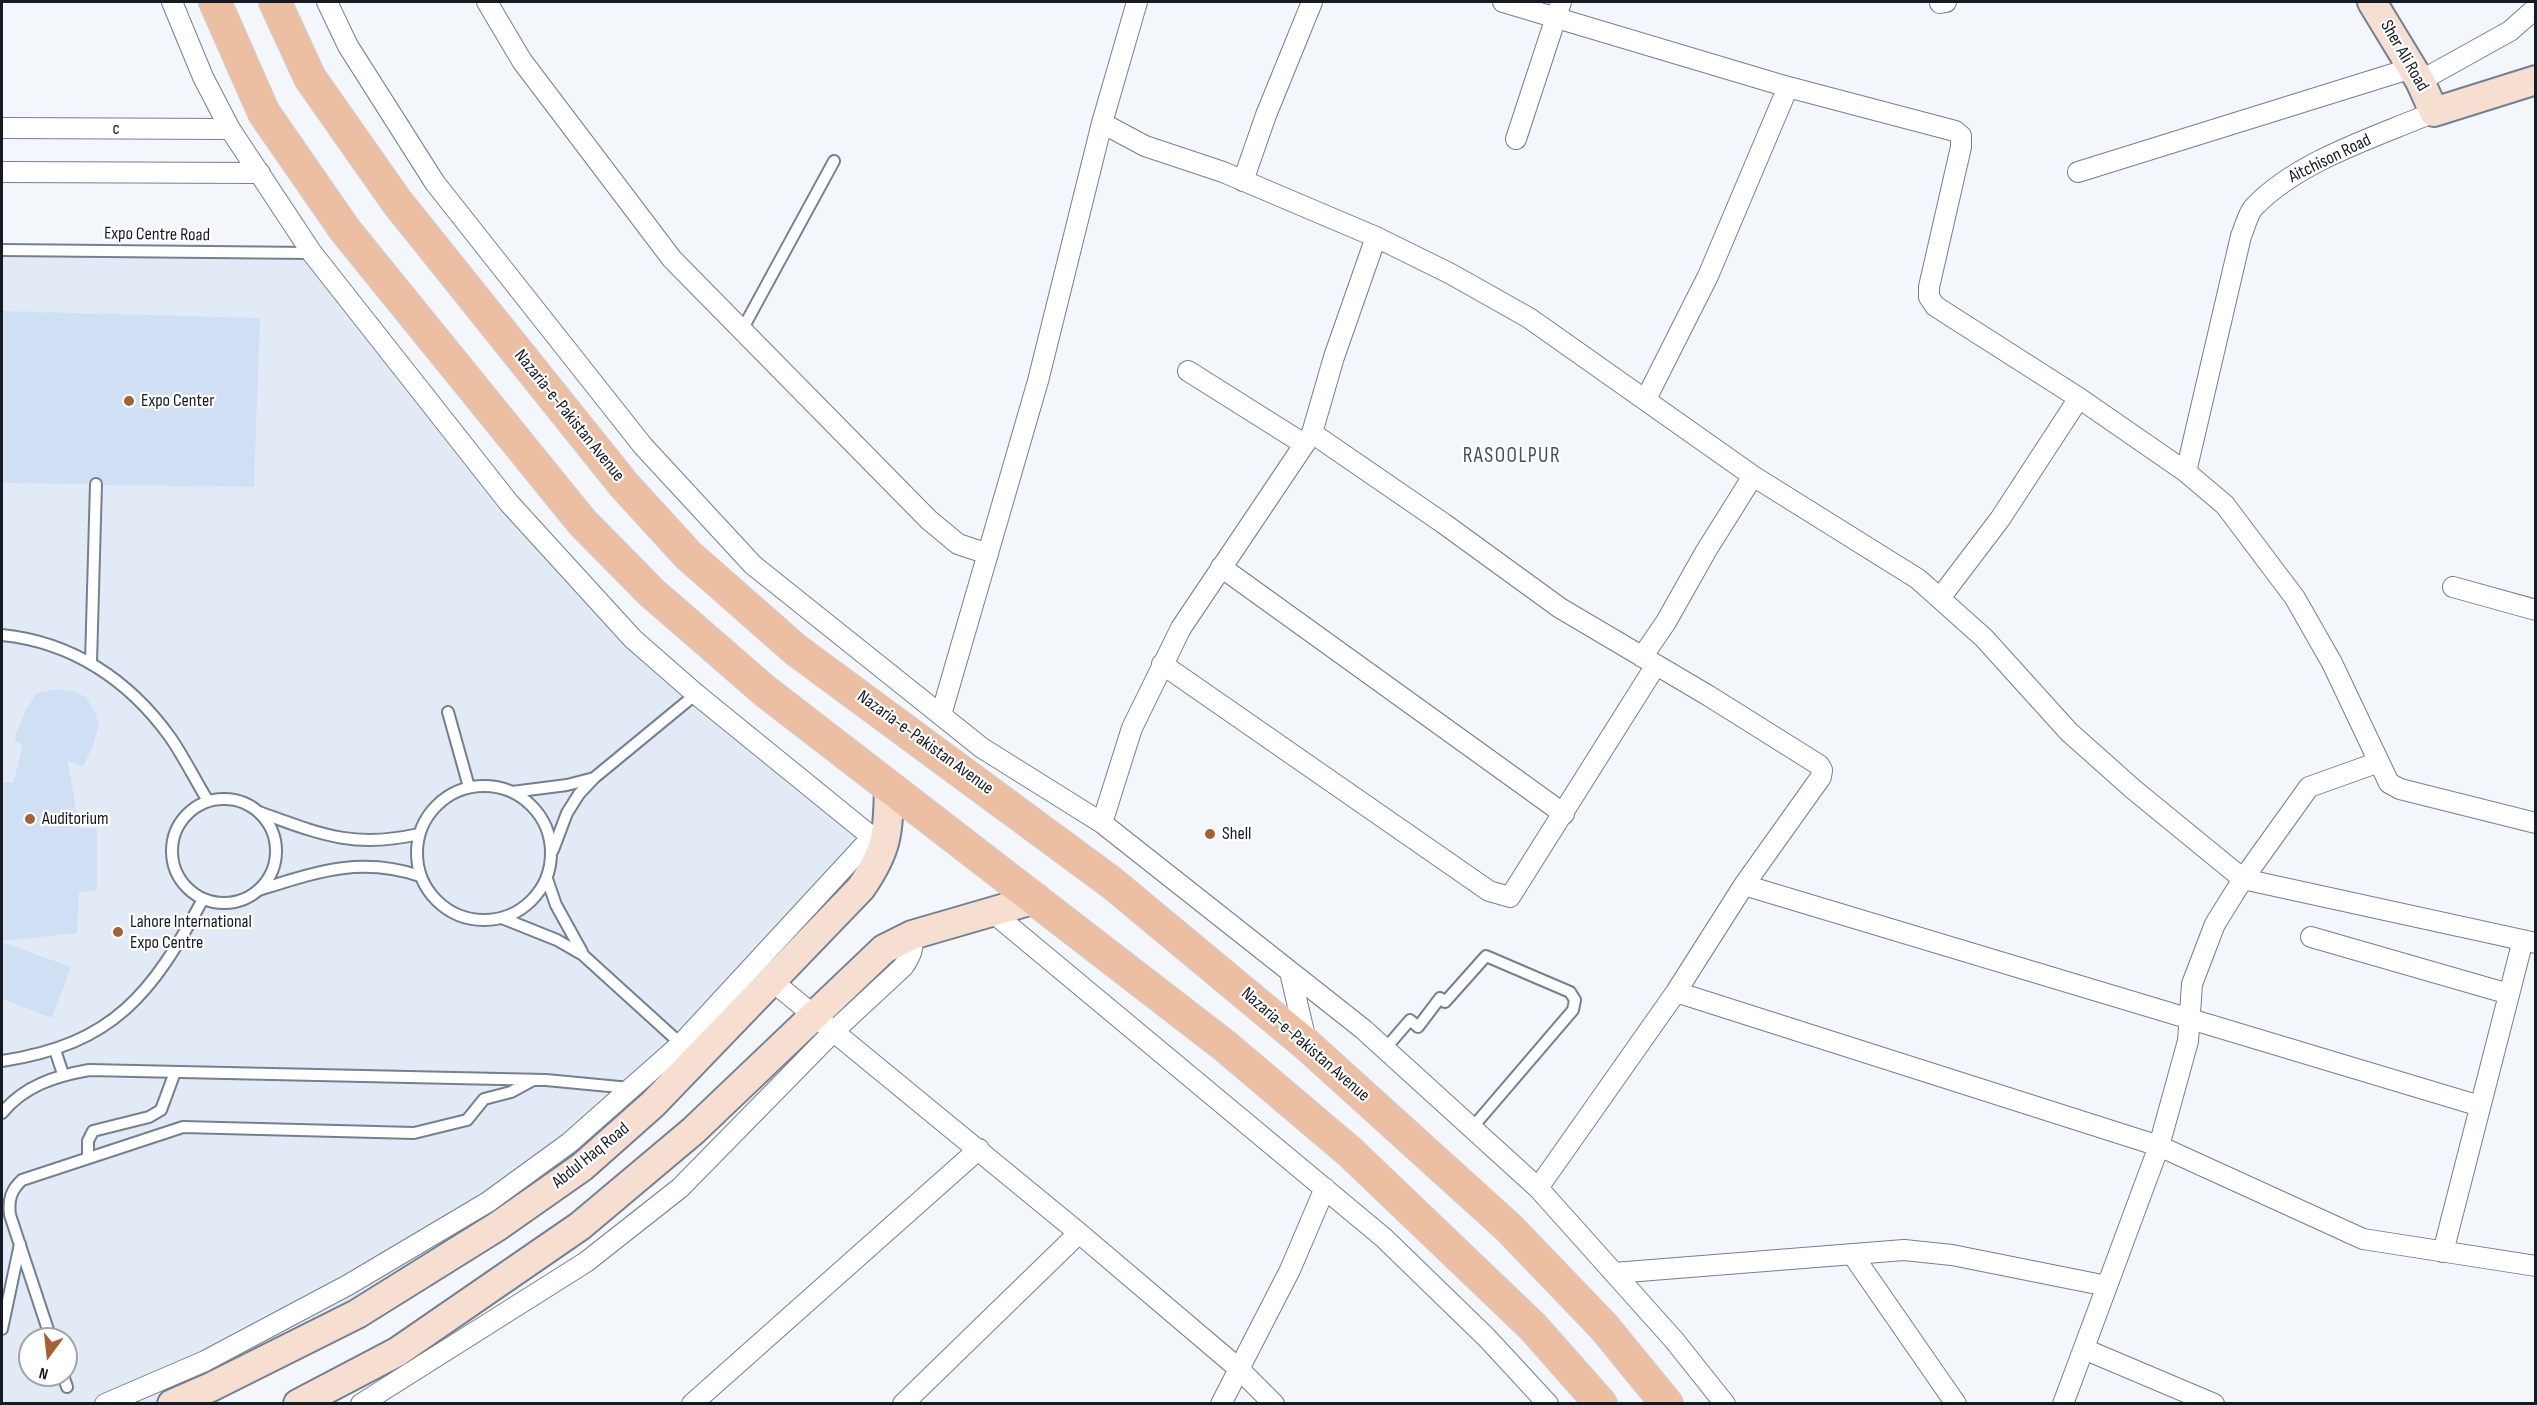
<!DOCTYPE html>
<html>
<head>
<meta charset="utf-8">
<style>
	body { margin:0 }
	#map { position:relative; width:2537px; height:1405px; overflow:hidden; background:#f3f6fb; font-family:"Sofia Sans Condensed",sans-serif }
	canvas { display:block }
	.frame { position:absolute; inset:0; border:3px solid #161b23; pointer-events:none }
	.north { position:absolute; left:18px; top:1327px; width:60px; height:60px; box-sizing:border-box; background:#fff; border:2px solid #a2a4a7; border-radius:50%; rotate:195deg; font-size:16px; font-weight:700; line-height:24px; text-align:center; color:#161b23 }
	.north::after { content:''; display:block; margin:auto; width:21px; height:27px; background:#a56132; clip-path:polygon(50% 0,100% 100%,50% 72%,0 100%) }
</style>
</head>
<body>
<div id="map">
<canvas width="2537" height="1405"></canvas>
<div class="frame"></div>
<div class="north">N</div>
</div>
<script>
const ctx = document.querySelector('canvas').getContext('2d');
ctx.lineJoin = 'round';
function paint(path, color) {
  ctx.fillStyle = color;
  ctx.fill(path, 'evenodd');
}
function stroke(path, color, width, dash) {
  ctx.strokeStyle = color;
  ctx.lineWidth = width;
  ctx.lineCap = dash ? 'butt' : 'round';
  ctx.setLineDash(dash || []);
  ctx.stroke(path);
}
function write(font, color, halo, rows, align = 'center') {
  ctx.font = font + ' "Sofia Sans Condensed",sans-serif';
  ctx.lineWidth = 4.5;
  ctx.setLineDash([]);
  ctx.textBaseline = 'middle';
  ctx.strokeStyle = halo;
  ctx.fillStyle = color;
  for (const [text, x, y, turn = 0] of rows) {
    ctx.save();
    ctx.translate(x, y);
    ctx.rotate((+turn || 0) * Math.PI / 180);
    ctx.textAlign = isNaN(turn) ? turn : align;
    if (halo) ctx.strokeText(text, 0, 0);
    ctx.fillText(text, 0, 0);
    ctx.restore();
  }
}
const built = new Path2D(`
	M2,249l310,4 321,386 253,204 -114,138 -274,245 -333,177 -163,1zM30,1339h36v36h-36z`);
const building = new Path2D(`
	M2,311l258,7 -6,169 -151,-2 -3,-7 -4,-1 -6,3 -2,4 -86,-1z
	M56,689l17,2 13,6 9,15 4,13 -5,18 -11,24 -15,-6 11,67h18v62l-18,3 -2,40 -75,8v-159l11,1 10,-37 -9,-6 11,-29 12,-18z
	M2,942l69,25 -19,51 -50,-19z`);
const lane = new Path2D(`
	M2,250l310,3
	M742,330l92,-169
	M2,635c70,7 127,45 168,102 14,20 25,43 38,64
	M91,662l5,-178
	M448,712l21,75
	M417 853a67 67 0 1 1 134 0a67 67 0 1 1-134 0Z
	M512,792l55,-7 27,-7
	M172 851a52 52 0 1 1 104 0a52 52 0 1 1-104 0Z
	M259,812c61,22 94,37 160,22
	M553,850l14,-37 12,-19 15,-16 102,-84
	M547,879l9,26 26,47
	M259,890c57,-18 101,-34 161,-14
	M502,918l55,22 26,15 98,89
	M1385,1049l25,-29 8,7 22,-29 5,4 41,-46 84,36 5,8 -2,10 -101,118
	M55,1050l8,24
	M2,1061c112,-17 150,-67 201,-162
	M2,1113c22,-27 53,-37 87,-43l457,10 84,8
	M88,1158v-17l5,-10 56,-14 12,-7 14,-38
	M2,1329l18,-85
	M51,1339l-41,-124c-2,-15 1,-25 12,-35l161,-53 231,6 53,-13 17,-21 27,-7 22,-12
	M63,1375l4,12`);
const street = new Path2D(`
	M172,2l31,75 27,52 82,124 197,250 124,136 63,55 176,143 14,6
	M327,2l21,44 87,137 208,263 110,119 229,183 120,75 261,206 175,159 136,152 51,64
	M487,2l35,59 150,198 257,261 29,24 30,10
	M1503,2l285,85 167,44 6,5v11l-32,140v10l6,9 144,92 107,74 39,33 70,93 37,65 57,120 11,6 136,34
	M1940,3l6,-1
	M2420,81l90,-50 26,-23
	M1102,123l43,23 78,26 153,65 75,37 78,44 224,158 165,103 66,59 85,94 64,57 110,90 293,64
	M2,128l228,1
	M1516,139l45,-137
	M2,172l258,1
	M2078,172l334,-104
	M1243,181l23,-66 46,-113
	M1188,371l116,73
	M1646,399l62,-123 80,-189
	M1312,433l22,-76 42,-120
	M2186,472l55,-236c4,-9 7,-23 13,-29 45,-47 122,-70 180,-95
	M1221,567l343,247
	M2453,587l83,23
	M1940,598l60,-79 79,-121
	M1642,657l24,-35 40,-71 47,-75
	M1162,664l327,227 21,6 146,-232
	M941,715l97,-334 64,-258 35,-121
	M1102,823l30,-95 49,-100 131,-195 131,90 117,85 149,88 110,69 3,5 -1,7 -77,108 -68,107 -138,196
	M1744,885l736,221
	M991,911l393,327 103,100 61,66
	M2311,937l198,57
	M1290,972l17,73
	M772,981l307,252 159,135 36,36
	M1676,992l483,154 29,-105 4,-57 23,-60 28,-45 66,-92 70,-25
	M2443,1252l80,-312
	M1852,1254l104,150
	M1614,1273l290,-23 48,5 155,31 52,-140 204,93 173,27
	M2084,1349l130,55
	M105,1404l100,-43 143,-76 140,-83 81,-59 112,-99 191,-207
	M361,1404l225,-142 94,-74 154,-157 69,-64c8,-11 11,-19 9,-32
	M692,1404l287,-255
	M903,1404l176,-171
	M1221,1404l69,-134 35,-82
	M2063,1404l44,-118`);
const secondary = new Path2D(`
	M2372,2l48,79 14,31 102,-32
	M172,1404l39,-17 146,-73 141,-88 84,-59 71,-63 208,-216c27,-39 27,-55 28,-101
	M298,1404l99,-52 183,-126 113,-95 191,-182 28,-14 124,-36`);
const primary = new Path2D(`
	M215,2l49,111 81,117 237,292 70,71 113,98 460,355 125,106 183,175 68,77
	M275,2l35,76 87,124 227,283 64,70 108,95 316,233 195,162 202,183 95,99 63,77`);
const markers = [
	[129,401,6,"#a56132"],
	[30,819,6,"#a56132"],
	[1210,834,6,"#a56132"],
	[118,932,6,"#a56132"]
];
const streetNames = [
	["Sher Ali Road",2404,56,60],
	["c",116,129],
	["Aitchison Road",2330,159,-26],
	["Expo Centre Road",157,235,1],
	["Nazaria-e-Pakistan Avenue",569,416,51],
	["Nazaria-e-Pakistan Avenue",925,743,36],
	["Nazaria-e-Pakistan Avenue",1305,1045,41],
	["Abdul Haq Road",591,1156,-39]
];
const poiNames = [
	["Expo Center",141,401],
	["Auditorium",42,819],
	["Shell",1222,834],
	["Lahore International",130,922],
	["Expo Centre",130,943]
];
const quarterNames = [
	["RASOOLPUR",1512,457]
];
paint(built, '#e2ebf5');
paint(building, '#d0e0f4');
stroke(lane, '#728092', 14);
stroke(street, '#728092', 22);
stroke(secondary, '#728092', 32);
stroke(primary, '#d0d1d3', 34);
stroke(lane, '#fff', 10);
stroke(street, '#fff', 20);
stroke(secondary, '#f6dfd0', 28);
stroke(primary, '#ecbfa2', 32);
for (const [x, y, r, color] of markers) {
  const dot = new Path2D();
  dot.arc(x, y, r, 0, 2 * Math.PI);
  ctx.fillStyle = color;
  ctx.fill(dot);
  stroke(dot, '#fff', 2);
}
write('18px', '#161b23', '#fff', streetNames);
write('18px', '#161b23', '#fff', poiNames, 'left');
ctx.letterSpacing = '1.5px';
write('21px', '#414e5f', '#fff', quarterNames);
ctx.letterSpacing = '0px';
</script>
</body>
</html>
